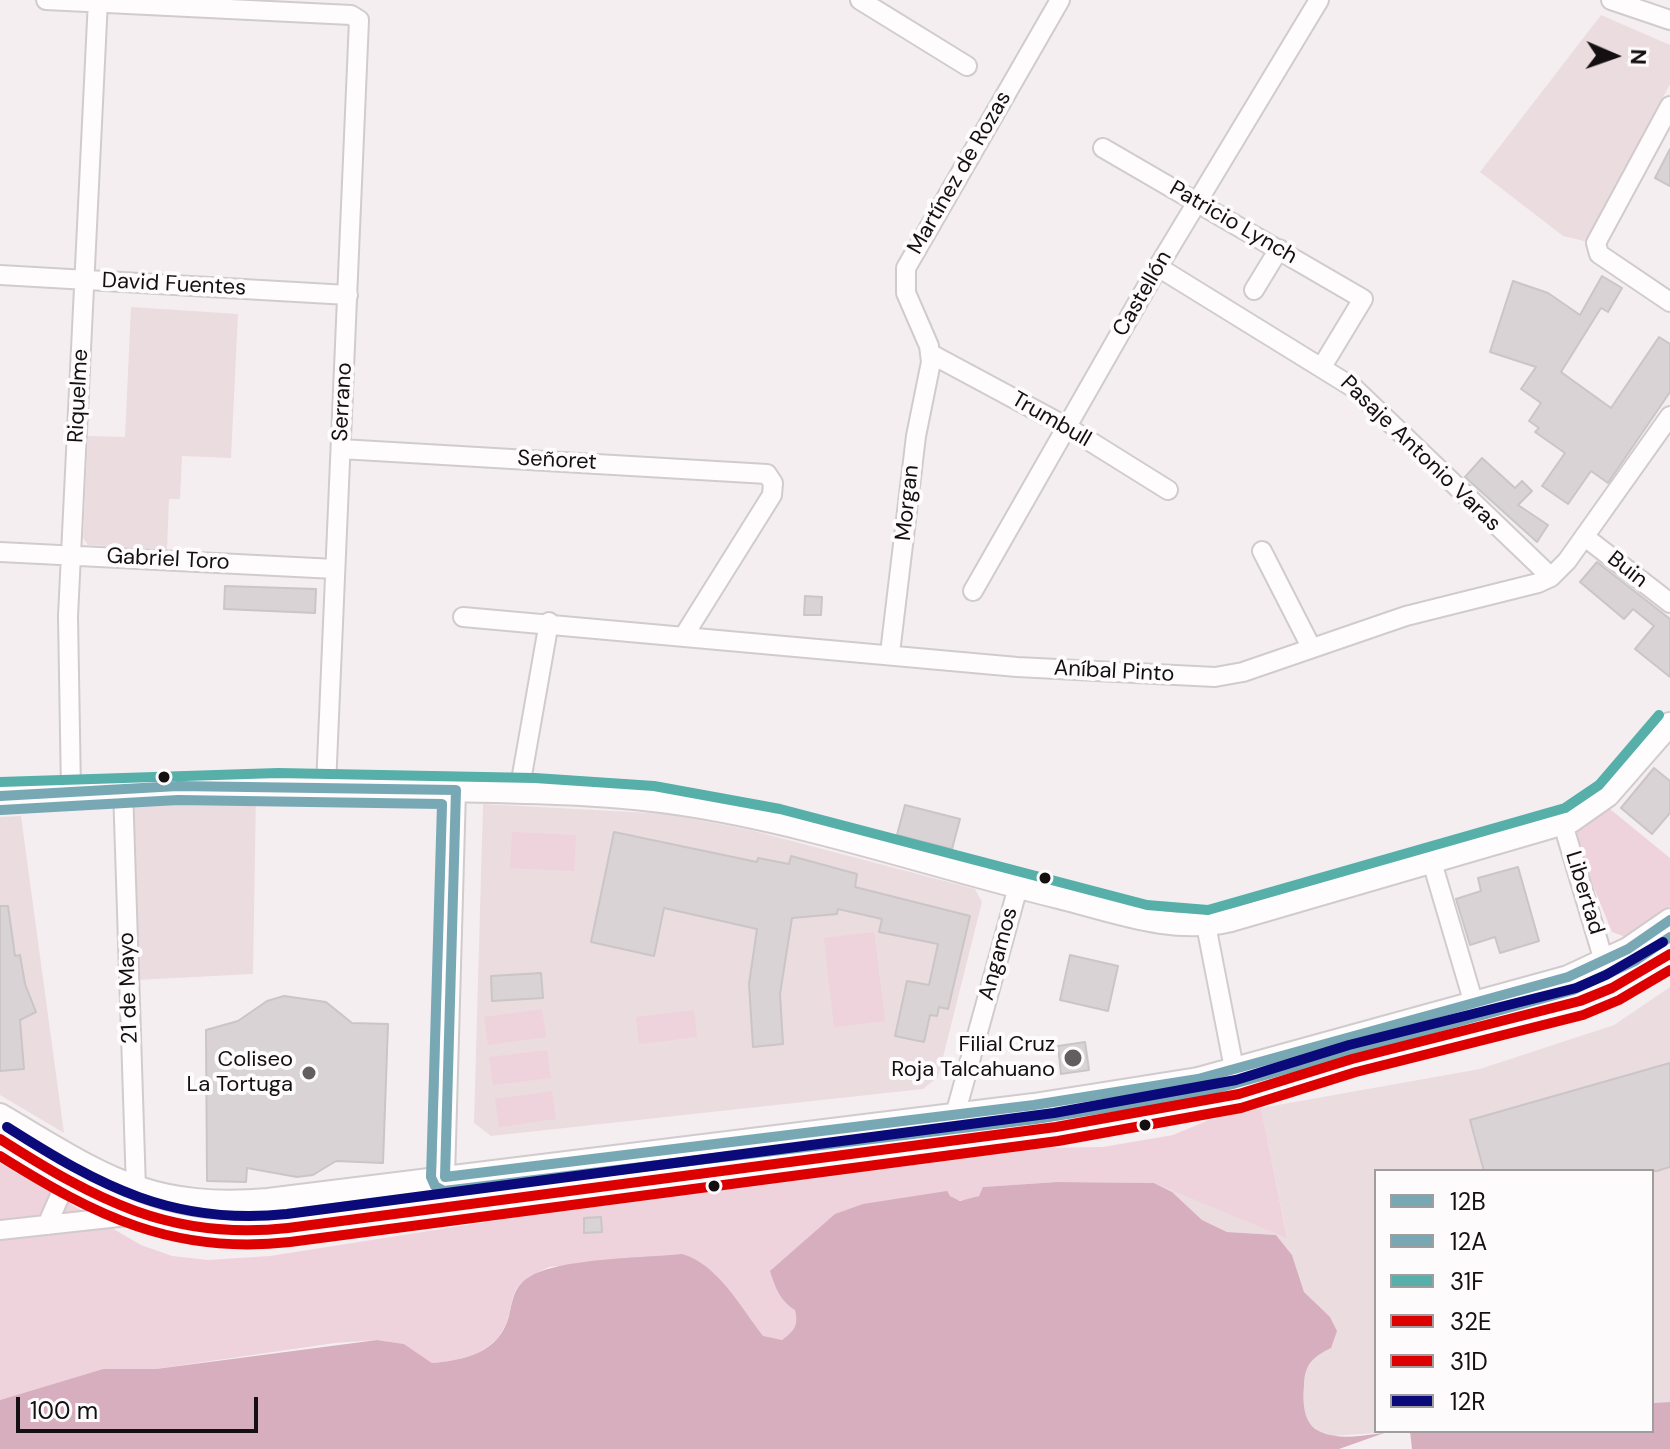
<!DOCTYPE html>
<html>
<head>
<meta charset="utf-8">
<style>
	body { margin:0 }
	#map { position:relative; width:1670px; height:1449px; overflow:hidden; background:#f5eef0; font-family:"DM Sans",sans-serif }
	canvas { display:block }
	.legend { position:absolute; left:1374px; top:1169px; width:280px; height:264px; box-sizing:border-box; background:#fefbfc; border:2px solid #a09d9e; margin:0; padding:10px 14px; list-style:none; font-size:24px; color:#140f11 }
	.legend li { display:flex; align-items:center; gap:16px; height:40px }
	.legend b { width:40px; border:2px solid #a09d9e }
	.north { position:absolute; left:1574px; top:16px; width:80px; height:80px; -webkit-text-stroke:6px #fefbfc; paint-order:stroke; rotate:92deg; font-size:22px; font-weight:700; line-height:32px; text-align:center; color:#140f11 }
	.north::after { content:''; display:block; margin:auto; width:28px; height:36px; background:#140f11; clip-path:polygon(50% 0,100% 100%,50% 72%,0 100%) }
	.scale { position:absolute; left:16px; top:1397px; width:242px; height:36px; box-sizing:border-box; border:4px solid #140f11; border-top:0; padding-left:10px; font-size:24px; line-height:28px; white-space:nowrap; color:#140f11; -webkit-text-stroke:6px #fefbfc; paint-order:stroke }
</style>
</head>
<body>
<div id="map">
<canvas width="1670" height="1449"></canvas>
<ul class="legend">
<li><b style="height:10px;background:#79a8b5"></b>12B</li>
<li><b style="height:10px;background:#79a8b5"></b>12A</li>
<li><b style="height:10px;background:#56afa8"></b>31F</li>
<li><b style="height:10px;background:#d00"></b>32E</li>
<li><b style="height:10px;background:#d00"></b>31D</li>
<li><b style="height:10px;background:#0a0a7a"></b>12R</li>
</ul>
<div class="north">N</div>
<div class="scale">100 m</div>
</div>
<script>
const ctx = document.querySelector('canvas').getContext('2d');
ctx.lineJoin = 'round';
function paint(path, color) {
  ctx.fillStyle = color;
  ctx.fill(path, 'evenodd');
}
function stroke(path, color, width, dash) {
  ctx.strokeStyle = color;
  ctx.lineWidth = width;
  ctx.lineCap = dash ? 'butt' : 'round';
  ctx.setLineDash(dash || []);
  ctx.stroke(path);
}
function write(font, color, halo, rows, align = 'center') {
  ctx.font = font + ' "DM Sans",sans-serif';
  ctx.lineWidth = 8;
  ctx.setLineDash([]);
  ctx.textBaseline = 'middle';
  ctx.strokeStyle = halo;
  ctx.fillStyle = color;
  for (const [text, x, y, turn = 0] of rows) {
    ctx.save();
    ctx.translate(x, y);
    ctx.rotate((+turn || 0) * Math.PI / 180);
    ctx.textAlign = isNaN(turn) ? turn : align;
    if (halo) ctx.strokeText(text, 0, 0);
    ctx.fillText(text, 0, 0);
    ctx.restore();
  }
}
const built = new Path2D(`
	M1601,15l69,30v39l-82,158 -25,-6 -83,-64z
	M131,307l107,7 -7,144 -49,-2 -2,43h-11l-2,50 -79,-4 -5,-7 5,-102 37,1z
	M132,794h124l-3,180 -116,6z
	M483,804l186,10 81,16 225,59 7,13 -44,175 -15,12 -432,47 -17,-13z
	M21,816l43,317 -64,-38v-278z
	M1670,987v415l-18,1v-232h-276v260h29l-72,5 -14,-5 -11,-8 -4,-12v-39l12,-16 15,-8 -14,-43 -13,-13 -12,-37 -16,-20 -49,-3 -25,-12 -30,-28 -18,-9 133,54 -26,-129 219,-39 134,-44z`);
const green = new Path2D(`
	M1610,809l60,49v48l-44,31 -14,-5 -41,-100z
	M512,832l64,3 -2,36 -64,-3z
	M874,932l11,89 -51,6 -10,-89z
	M542,1009l4,28 -58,8 -4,-28z
	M694,1010l3,27 -58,7 -3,-27z
	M547,1050l4,28 -58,7 -4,-28z
	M552,1091l4,28 -57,8 -4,-28z
	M1261,1108l26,130 -133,-55 -97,-1 -73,5 -1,6c-11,7 -23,11 -33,3l-83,8 -73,127 -12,9 -19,-3 -49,-64 -32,-19 -133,13c-10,5 -20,9 -28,16 -10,10 -9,23 -13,35 -11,35 -44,42 -76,45l-28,-19 -27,-4 -42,3 -179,26h-53l-103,31v-237l141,82 31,11 36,4 62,-4 330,-52 432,-56 71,-1 70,-12 36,-15z`);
const water = new Path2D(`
	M1057,1182l97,1 18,9 30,28 25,12 49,3 16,20 12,37 26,25 7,14 -6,17c-18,9 -26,16 -27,36 -1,18 -2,40 17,48 24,11 60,-1 85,-1 82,-2 164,0 246,0v-28l18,-1v47h-1670v-49l103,-31h53l221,-29 27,4 28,19c33,-3 67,-10 77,-47 4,-17 5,-31 22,-40 31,-18 113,-18 151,-22 36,10 59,54 81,82l19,4c12,-9 17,-14 13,-30 -15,-9 -20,-23 -25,-39l65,-57 28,-10 84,-13 3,5 10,5 19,-5 4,-9z`);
const pier = new Path2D(`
	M1410,1431l2,18h-73l48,-17z`);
const building = new Path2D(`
	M1670,149v37l-15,-8z
	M1602,276l20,12 -14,24 -7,-4 -40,64 50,36 48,-71 11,7v48l-62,91 -17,-12 -23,33 -26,-18 23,-33 -30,-21 4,-4 -10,-7 12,-18 -20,-14 15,-22 -46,-15 23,-71 35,12 32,22z
	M1482,458l33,30 7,-7 10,10 -14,14 30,20 -11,17 -72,-65z
	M1597,562l73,57v58l-35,-28 19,-23 -21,-17 -9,10 -44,-37z
	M225,586l91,3 -1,24 -91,-4z
	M805,596l17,1 -1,18h-17z
	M1654,768l16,13v32l-18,21 -31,-26z
	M905,805l55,14 -8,30 -55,-14z
	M614,832l143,30 1,-4 31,6 2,-8 66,18 -2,13 115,29 -22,93 -9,-2 -2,9 -7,-1 -6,27 -29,-6 12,-55 22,4 9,-41 -59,-12 3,-13 -44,-10 -1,5 -45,4 -12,76 3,50 -30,3 -4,-63 8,-55 -93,-21 -10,48 -63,-14z
	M1518,867l21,74 -39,12 -5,-16 -25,8 -14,-46 25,-8 -3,-13z
	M0,906h8l7,50 5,-1 5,29 11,28 -16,8 4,49 -24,2z
	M1070,955l48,11 -10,45 -48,-11z
	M541,973l2,25 -51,3 -1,-25z
	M284,996l42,6 26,21 36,1 -5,139 -47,-2 -23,14 -16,2 -50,-9 -1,14 -39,-1 -1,-151 32,-9 29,-20z
	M1085,1042l4,28 -28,4 -3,-28z
	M1670,1063v104l-13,4h-173l-14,-51z
	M601,1217l1,15 -18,1v-15z`);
const minor = new Path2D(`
	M46,0l305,15 8,5 -33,766
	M860,0l107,66
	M1611,0l59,20
	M1670,106l-74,137 3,11 71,48
	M1103,148l260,151 -40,66
	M1158,267l196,121 197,189
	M0,275l348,20
	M1254,290l25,-41
	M931,354l136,73 101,63
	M341,449l426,25 6,9 -1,12 -87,139
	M1585,537l85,66
	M1262,551l49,96
	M0,552l335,17
	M973,591l185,-324 161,-267
	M463,617l554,50 198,10 28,-5 163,-56 132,-33 13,-6 16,-16 103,-145
	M890,653l26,-217 15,-74 -2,-16 -23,-53v-25l154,-268
	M123,788l13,401
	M71,791l-3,-175 30,-616
	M519,792l30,-170
	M1563,824l49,164
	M1432,862l42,142
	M1206,925l33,169
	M955,1115l63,-228
	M449,1207l-4,-30 11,-387
	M47,1225l19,-43
	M0,1230l137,-15`);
const major = new Path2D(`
	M0,796c149,-10 296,-11 445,-6 79,2 159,2 237,14 126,19 253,63 377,93 56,14 114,37 172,23l340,-99 37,-26 62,-71
	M0,1115c101,59 145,95 268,85l766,-95 164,-26 370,-102 60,-28 42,-29
	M0,1139c71,45 137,89 223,92 35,2 70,-4 104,-8l729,-96 183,-33 113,-35 228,-58 32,-13 58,-34`);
const bus1 = new Path2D(`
	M0,796l178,-10 278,4 -11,387 589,-72 164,-26 370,-102 60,-28 42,-29`);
const bus2 = new Path2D(`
	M1,810l177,-10 264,4 -11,373 4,9 9,5 592,-72 164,-26 373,-103 62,-29 35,-24`);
const bus3 = new Path2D(`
	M0,782l278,-9 257,5 119,8 126,23 367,96 61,5 357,-102 34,-23 60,-70`);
const bus4 = new Path2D(`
	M0,1139c96,61 171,102 288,89l768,-101 183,-33 113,-35 228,-58 32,-13 58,-34`);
const bus5 = new Path2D(`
	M0,1156c96,60 173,99 290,86l768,-101 183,-33 115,-36 227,-57 36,-15 51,-30`);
const bus6 = new Path2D(`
	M7,1127c93,59 166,99 280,87l767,-101 182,-33 113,-35 227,-57 30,-13 57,-33`);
const markers = [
	[164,777,7,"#140f11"],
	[1045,878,7,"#140f11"],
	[1073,1058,10,"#635d5f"],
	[309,1073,8,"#635d5f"],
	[1145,1125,7,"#140f11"],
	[714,1186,7,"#140f11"]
];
const streetNames = [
	["Martínez de Rozas",960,173,-60],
	["Patricio Lynch",1233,223,30],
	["David Fuentes",174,285,3],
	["Castellón",1143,294,-60],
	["Riquelme",79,396,-87],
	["Serrano",343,402,-87],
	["Trumbull",1051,420,30],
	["Pasaje Antonio Varas",1420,454,44],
	["Señoret",557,461,3],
	["Morgan",908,503,-84],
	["Gabriel Toro",168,560,3],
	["Buin",1627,570,38],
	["Aníbal Pinto",1114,672,3],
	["Libertad",1584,893,73],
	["Angamos",999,954,-75],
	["21 de Mayo",129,988,-92]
];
const poiNames = [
	["Filial Cruz",1055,1045],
	["Roja Talcahuano",1055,1070],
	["Coliseo",293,1060],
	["La Tortuga",293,1085]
];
paint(built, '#ebdce0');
paint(green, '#eed2dc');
paint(water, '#d6aebd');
paint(pier, '#f5eef0');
paint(building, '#d9d3d5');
stroke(building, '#cac5c6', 2);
stroke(minor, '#d1cbcd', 22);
stroke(major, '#d1cbcd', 26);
stroke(minor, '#fefcfd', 18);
stroke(major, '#fefcfd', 22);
stroke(bus1, '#79a8b5', 10);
stroke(bus2, '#79a8b5', 10);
stroke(bus3, '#56afa8', 10);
stroke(bus4, '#d00', 10);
stroke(bus5, '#d00', 10);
stroke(bus6, '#0a0a7a', 10);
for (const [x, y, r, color] of markers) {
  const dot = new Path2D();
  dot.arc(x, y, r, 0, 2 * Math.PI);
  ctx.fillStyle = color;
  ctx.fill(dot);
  stroke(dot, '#fefbfc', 3);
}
write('22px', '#140f11', '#fefbfc', streetNames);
write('22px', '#140f11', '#fefbfc', poiNames, 'right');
</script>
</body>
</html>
